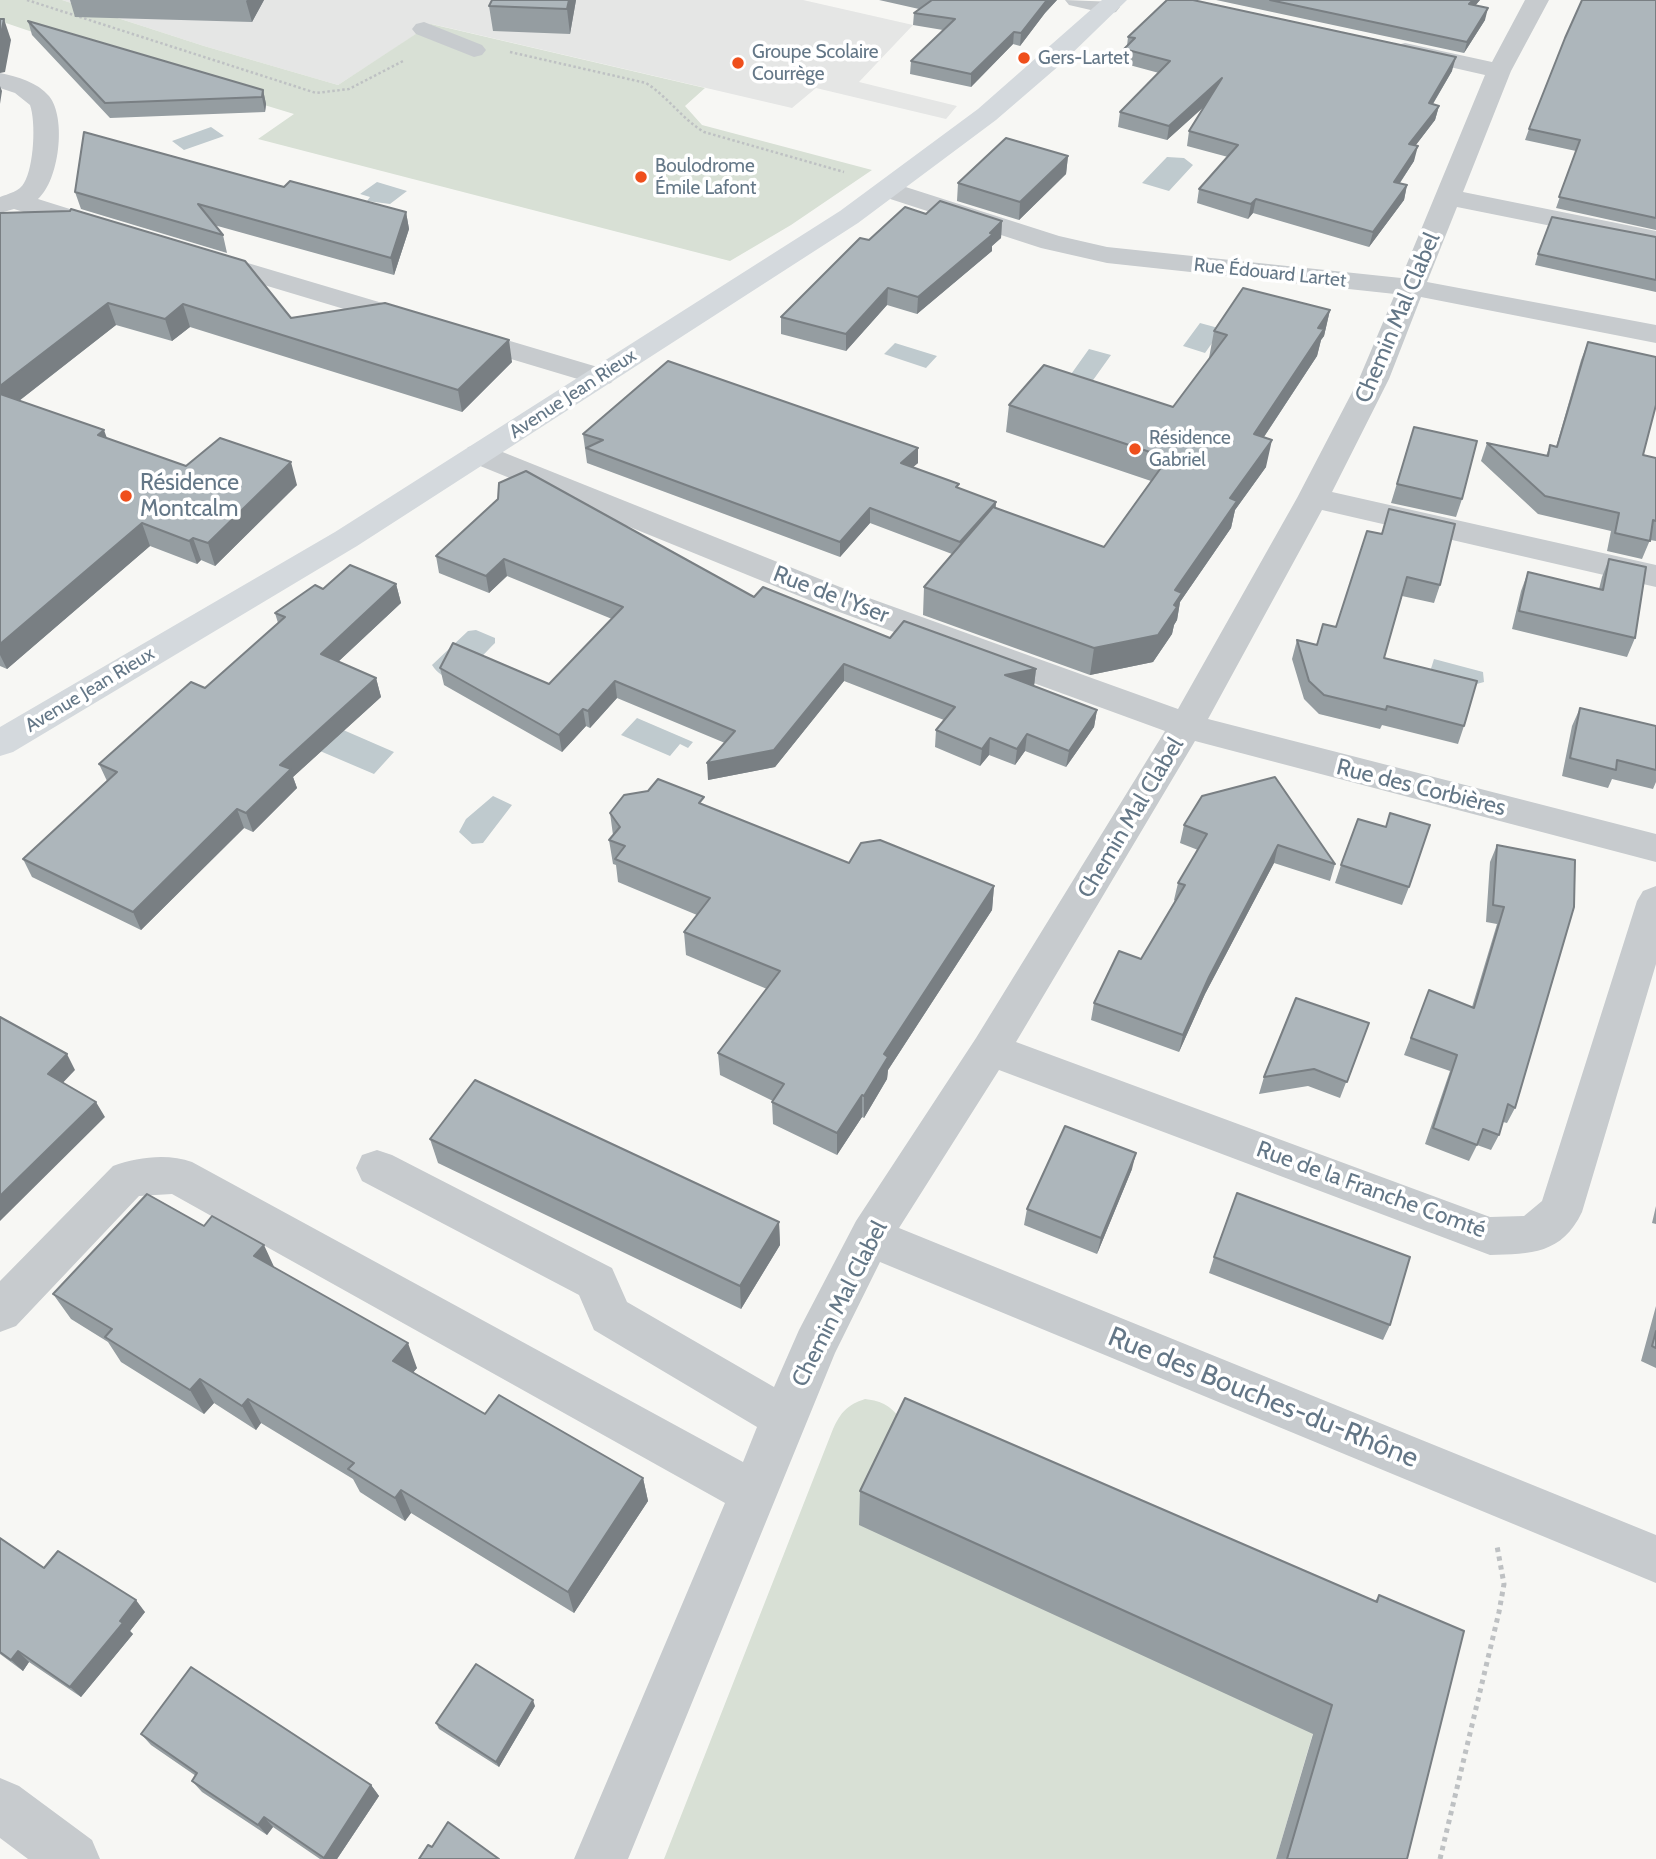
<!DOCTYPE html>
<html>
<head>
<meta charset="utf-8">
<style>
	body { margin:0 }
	canvas { display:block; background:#f7f7f4 }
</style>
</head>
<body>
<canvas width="1656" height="1859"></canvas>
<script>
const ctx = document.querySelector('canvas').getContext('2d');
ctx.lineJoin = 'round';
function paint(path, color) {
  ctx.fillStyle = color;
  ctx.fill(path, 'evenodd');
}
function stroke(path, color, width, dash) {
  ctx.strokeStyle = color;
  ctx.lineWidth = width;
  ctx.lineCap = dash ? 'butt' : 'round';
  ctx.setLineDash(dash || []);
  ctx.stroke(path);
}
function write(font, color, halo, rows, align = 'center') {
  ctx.font = font + ' Cabin,sans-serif';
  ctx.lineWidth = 7;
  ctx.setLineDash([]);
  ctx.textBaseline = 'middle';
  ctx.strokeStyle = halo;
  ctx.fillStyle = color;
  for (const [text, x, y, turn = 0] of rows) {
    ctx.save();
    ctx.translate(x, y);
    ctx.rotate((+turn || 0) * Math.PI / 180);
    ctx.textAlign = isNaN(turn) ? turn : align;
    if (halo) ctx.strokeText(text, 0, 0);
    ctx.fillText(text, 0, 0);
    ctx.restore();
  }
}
const built = new Path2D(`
	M62,0h741l110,25 -54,57 98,24 -11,13 -130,-31 -24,20 -360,-84 -94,61 -134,-39z`);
const green = new Path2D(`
	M0,0h62l142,46 134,39 93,-61 274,64 -20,18 17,19 170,45 -81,55 -61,36 -472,-122 36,-25 -191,-58 -103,-35z
	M865,1399c18,2 26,7 37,22l411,312 -37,126h-612l169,-430c8,-17 14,-24 32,-30z`);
const water = new Path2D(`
	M211,127l13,9 -40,14 -12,-9z
	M1167,157l17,1 9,7 -24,26 -27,-8z
	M377,182l30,9 -17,13 -23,-3 3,-4 -10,-3z
	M1200,323l22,6 -17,24 -22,-7z
	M895,343l42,13 -11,12 -42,-14z
	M1089,349l22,6 -20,28 -22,-6z
	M476,630l19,8v5c-17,16 -43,53 -63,22l36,-34z
	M1434,659l49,13 1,10 -11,3 -44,-10z
	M637,718l56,24 -5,6 -8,-4 -10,12 -49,-21z
	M341,729l53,23 -20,22 -54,-23z
	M493,796l19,9 -29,38 -11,1 -13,-12 7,-13z`);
const pathFar1 = new Path2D(`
	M27,0l289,93 33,-4 56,-29
	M510,52l136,31c22,14 36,36 58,49l140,40`);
const path = new Path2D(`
	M1440,1859l59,-247 5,-28 -7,-38`);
const minor = new Path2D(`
	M1065,0l51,2 4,5 -4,5 -8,2 -39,-9z
	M1525,0h24l-38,71 -48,121 193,39v16l-199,-40 -30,75 229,43v18l-235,-46 -32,82 -57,113 324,73v22l-334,-77 -114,209 448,115v28l-461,-121 -179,301 474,175 34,-1 18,-15 95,-300 6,-10 13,-5v78l-74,248c-20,42 -51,42 -92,43l-491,-185 -100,158 757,307v48l-776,-321 -45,91 -207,506h-54l151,-356 -553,-309 -33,2 -123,130 -16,6v-51l113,-115c24,-9 55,-13 79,-4l551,300 14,-35 -163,-97 -15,-35 -217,-114 -6,-13 6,-13 15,-5 15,5 220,113 15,34 147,85 25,-57 57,-109 120,-183 189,-307 -334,-122 -363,-148 -4,-7 4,-7 11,-2 11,2 365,146 323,116 119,-211 62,-119 36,-85 -288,-31 -66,-15 -160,-52 -4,-6 4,-6 9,-2 169,54 48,11 294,31 84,-203 -88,-20 -4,-5 4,-5 8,-2 87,19z
	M424,22l58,23 4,5 -4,5 -8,2 -58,-23 -4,-5 4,-5z
	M0,73c18,4 37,9 49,23 18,22 10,85 -11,103l70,22 4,6 -4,6 -9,2 -85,-26 -14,4v-16c8,-3 20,-6 24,-14 10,-17 12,-61 6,-78l-15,-12 -15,-5z
	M204,250l407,121 5,6 -5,6 -10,3 -10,-3 -397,-119 -4,-6 4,-6z
	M0,1778l19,8 73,54 8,19h-72l-28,-21z`);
const major = new Path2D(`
	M1102,0h25l-66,64 -65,56 -138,103 -501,323 -344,206 -13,4v-29l335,-195 505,-321 138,-102z`);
const wall = new Path2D(`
	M70,0h194l-12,22 -177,-5z
	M576,0l-6,34 -77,-3 -4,-25z
	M879,0h178l-12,13 -25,33 -7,-2 -42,43 -61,-13 1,-13 32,-31 -30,-5 1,-12 5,-4z
	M1216,0h264l-5,6 10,14 -21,33z
	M1656,0v230l-100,-22 20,-57 -51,-11 4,-11z
	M28,21l235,69 3,14 -1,8 -155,6 -78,-83z
	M1128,37l324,34 -19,33 6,2 -4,14 -20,26 -1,15 -14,22 7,2 -3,15 -35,47 -116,-34 -5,6 -51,-16 2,-14 29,-32 -41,-11 2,-15 17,-26 -39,35 -49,-13 2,-15 39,-39 -37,-10 2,-14 3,-3z
	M1068,156l-2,18 -47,46 -62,-19 1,-18z
	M284,187l122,25 3,17 -15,46 -180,-50 9,10 4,18 -146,-44 -6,-17z
	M0,213l291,105 221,44 -50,50 -272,-85 -18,14 -56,-16 -97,76 88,37 79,28 111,19 -82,81 -14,-6 -4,4 -47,-18 -143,123 -7,-3z
	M926,214l76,7 -1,17 -9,8v5l-75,63 -30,-9 -41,46 -65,-17v-17l88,-77z
	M1656,237v55l-121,-27 3,-11z
	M1330,310l-6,26 -3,4 -4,16 -53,81 2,30 -31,43 -4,18 -51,74 -3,18 -3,5 -2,9 -19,28 -63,13 -167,-60 1,-28 28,-33 -82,-31 -30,34 -253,-94 -4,-29 335,29 -5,4 45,21 38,14 -1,6 109,39 47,-66 -145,-49 3,-27 164,2 37,-49h-1l5,-27z
	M1588,342l55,113 13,3v83l-6,-1 -8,19 -35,-8 4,-20 -73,-17 -57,-53 6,-18 59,13 4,-11 6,2 25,-87z
	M1414,427l48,72 -6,18 -65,-14z
	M498,499l256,98 136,41 146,31 -2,17h-1l64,24 -3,17 -28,40 -41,-16 -10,14 -26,-10 -9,11 -45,-19 1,-17 8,-10 -100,-39 -69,86 -67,13 17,-37 -108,-45 -27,30 -4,-2 -24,26 -118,-67 -4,-17 109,16 63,-65 -105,-43 -18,17 -50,-20 -3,-17z
	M1367,531l73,54 -6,18 -32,-7 -18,62 80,68 -6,18 -76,-19 -2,4 -61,-15 -15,-15 -12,-40 5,-19 20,5 19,-18z
	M1609,559l26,79 -8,19 -115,-28 9,-38 7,-19 71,17 3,-12z
	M396,584l5,19 -63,59 38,16 5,19 -88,80 4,11 -44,44 -9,-4 -103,102 -109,-53 -9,-18 84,-78 -8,-17 106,-76 73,-65 -3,-10 48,-24z
	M1580,708l76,18v56l-3,7 -41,-10 -4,9 -46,-12 10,-50z
	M1202,796l133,68 -5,17 -56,-18 -69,131 -26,58 -88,-32 3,-17 47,-44 34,-58 -1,-1 4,-17 20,-33 -18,-7 4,-18z
	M704,805l145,58 145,23 -2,24 -104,160 -1,9 -23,39 -2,-1 -25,38 -64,-31 -1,-22 1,-1 -53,-26 -2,-22 49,-64 -81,-34 -2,-23 13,-17 -79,-33 -2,-17 -3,-1 -4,-24 4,-5 -3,-22z
	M1497,845l78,15 -60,248 -8,15 -4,-1 -4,13 -8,15 -14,-5 -8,16 -44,-17 25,-73 -46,-16 25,-65 43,17 25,-83 -11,-2 4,-60z
	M1341,865l68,22 -7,18 -67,-22z
	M1369,1023l-29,75 -32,-12 -49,8 5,-17z
	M430,1139l349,83 1,23 -39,64 -303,-146z
	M1132,1169l-35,85 -73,-29 3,-16z
	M1656,1206v18l-4,-1z
	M1214,1257l176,68 -7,15 -174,-67z
	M274,1267l143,101 -4,4 72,42 158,64 5,23 -74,112 -163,-100 -6,8 -45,-29 -7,-13 -92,-56 -5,7 -42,-27 -10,11 -83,-52 -13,-20 -37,-23 -18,-25z
	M1656,1306v62l-15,-7z
	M860,1491l515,110 4,-6 28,264h-131l37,-125 -454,-209z
	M0,1538l44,30 101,44 -15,19 3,3 -52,63 -52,-35 -6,9 -23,-17z
	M535,1706l-36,61 -60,-38 -3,-6z
	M141,1734l230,51 8,11 -42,63h-17l-47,-32 -6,8 -65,-43 -10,-11 4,-5 -45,-31z`);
const shadedWall = new Path2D(`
	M247,0h17l-12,22 -6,-21z
	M569,0h7l-6,34 -3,-25z
	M1047,0h10l-12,13 -25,33 1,-13z
	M1473,0h7l-14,16 3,-12z
	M1488,8l-3,12 -21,33 3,-11z
	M4,19l7,21 -6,32 -5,1v-34z
	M1014,32l-1,12 -42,43v-13z
	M1456,57l-4,14 -27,46 4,-14z
	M1222,78l-2,14 -53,48 2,-14z
	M0,86l2,5 -2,13z
	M263,90l3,14 -1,8 -3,-15z
	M1439,106l-4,14 -29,38 3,-14z
	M1418,146l-4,15 -23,35 3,-14z
	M1068,156l-2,18 -47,46 1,-18z
	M1407,185l-3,15 -35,47 4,-15z
	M1256,199l-3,14 -5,6 3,-15z
	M406,212l3,17 -15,46 -3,-17z
	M1002,221l-1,17 -9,8v5l-75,63 1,-17z
	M888,288l-1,17 -41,46v-17z
	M108,303l8,22 -114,89 -2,-5v-23z
	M183,304l7,23 -18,14 -7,-22z
	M1330,310l-6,26 -3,4 -4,16 -69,105 6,-27z
	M509,340l3,22 -50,50 -4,-22z
	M104,430l8,22 -14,-17z
	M1272,440l-6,27 -31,43 -4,18 -51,74 -3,18 -3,5 -2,9 -19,28 -63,13 4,-27 136,-150z
	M918,448v15l-18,15 1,-15z
	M291,462l6,23 -82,81 -7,-23z
	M996,502l-1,15 -36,40 1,-15z
	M870,508v15l-30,34v-15z
	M142,523l8,23 -143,123 -7,-14v-11z
	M193,538l8,22 -4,4 -8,-23z
	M504,559l3,17 -18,17 -3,-17z
	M396,584l5,19 -75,70 -5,-19z
	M844,664v17l-69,86 -67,13 -1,-17z
	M1036,669l-2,17 -31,6 2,-17z
	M376,678l5,19 -88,80 4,11 -44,44 -7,-19 34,-48z
	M615,681l2,17 -27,30 -2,-17z
	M583,709l3,17 -24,26 -3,-17z
	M1097,710l-3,17 -28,40 3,-16z
	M1027,734l-2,17 -10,14 2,-16z
	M990,738l-1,17 -9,11 2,-17z
	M237,809l7,19 -103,102 -8,-18z
	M1278,845l-4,18 -69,131 -26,58 4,-17 26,-58z
	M994,886l-2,24 -104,160 -1,9 -23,39v-22l20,-42z
	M67,1054l8,16 -18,19 -9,-15z
	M862,1095v22l-25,38v-22z
	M96,1102l9,15 -105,104v-25z
	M1136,1153l-4,16 -35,85 4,-16z
	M779,1222l1,23 -39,64 -1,-23z
	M264,1245l12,26 -22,-15z
	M408,1343l9,25 -14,17 -10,-24z
	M200,1379l14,24 -10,11 -14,-24z
	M248,1399l13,24 -5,7 -14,-24z
	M643,1478l5,23 -74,112 -6,-21z
	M401,1490l10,23 -6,8 -10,-23z
	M136,1600l9,12 -15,19 3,3 -52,63 -11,-10z
	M18,1651l11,11 -6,9 -12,-11z
	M533,1700l2,6 -36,61 -3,-5z
	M371,1785l8,11 -42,63h-12l-1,-1z
	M264,1817l9,10 -6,8 -9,-10z`);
const building = new Path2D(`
	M492,0h77l-2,9 -78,-3z
	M932,0h115l-26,33 -7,-1 -43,42 -60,-13 44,-42 -41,-6z
	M1167,0h26l263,57 -27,46 10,3 -30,38 9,2 -24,36 13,3 -34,47 -117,-33 -5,5 -52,-15 39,-44 -49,-14 33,-53 -53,48 -49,-14 50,-51 -46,-12 11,-11 -7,-1z
	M1270,0h203l-4,4 19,4 -21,34z
	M1582,0h74v218l-97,-21 21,-57 -51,-11 36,-91z
	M0,19h4l-4,20z
	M28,21l235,69 -1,7 -157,6z
	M84,132l200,55 6,-6 116,31 -15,46 -193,-54 25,31 -148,-43z
	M1006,138l62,18 -48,46 -62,-19z
	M940,201l62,20 -12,12 3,1 -75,63 -30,-9 -42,46 -65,-17 79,-79 9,2 36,-33 21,7z
	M71,209l174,52 46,57 94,-15 124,37 -51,50 -275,-86 -18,15 -57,-16 -108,83v-173l70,-2z
	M1552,217l104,20v43l-118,-26z
	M1243,288l87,22 -12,18 6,1 -70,105 18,6 -42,58 7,3 -62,89 7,3 -8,12 3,2 -19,28 -64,13 -170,-61 69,-80 111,40 64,-89 -159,-53 35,-40 129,42 54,-72 -13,-4z
	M1588,342l68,15v48l-13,50 13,3v63l-3,-1 -3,21 -35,-8 4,-20 -74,-17 -58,-53 61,13 2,-11 7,2z
	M668,361l250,87 -17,15 58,21 -3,3 40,15 -36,40 -90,-34 -30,34 -254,-94 17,-8 -20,-6z
	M0,394l104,36 -6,5 88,31 34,-28 71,24 -83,81 -15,-5 -4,3 -47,-18 -142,121z
	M1414,427l63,14 -15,58 -65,-15z
	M526,471l228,126 9,-10 127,51 14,-17 132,48 -31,6 92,35 -28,41 -42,-17 -10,15 -27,-11 -8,11 -46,-19 19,-23 -111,-43 -70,86 -67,13 28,-32 -120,-50 -27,30 -5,-2 -24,26 -119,-67 13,-25 96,41 74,-77 -119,-48 -18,17 -50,-20 62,-57 1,-16z
	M1389,509l66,15 -15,61 -33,-8 -23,81 93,23 -13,45 -77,-20 -1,4 -62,-15 -15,-14 -12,-41 20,5 6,-21 13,3 31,-96 15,3z
	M1609,559l37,8 -11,71 -116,-27 9,-39 75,18z
	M350,565l46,19 -75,70 55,24 -96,87 11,4 -45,44 -9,-4 -104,103 -110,-53 94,-87 -18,-8 92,-82 14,6 80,-71 -10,-4 40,-28 8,4z
	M1580,708l76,18v44l-39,-10 -1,10 -46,-12z
	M1275,777l60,87 -57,-19 -69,132 -26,58 -89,-32 25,-52 22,8 44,-74 -7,-2 29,-49 -23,-9 18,-29z
	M658,779l46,18 -5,6 150,60 12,-20 19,-3 114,46 -110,168 4,3 -24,39 -2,-1 -25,38 -65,-31 12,-18 -66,-31 62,-82 -96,-39 26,-34 -95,-39 10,-13 -16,-6 11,-13 -10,-14 14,-18 24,-4z
	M1390,813l40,12 -21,62 -68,-22 17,-46 28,8z
	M1497,845l78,15 -1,47 -59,201 -7,-4 -9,31 -16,-6 -6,16 -44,-17 24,-73 -46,-17 18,-48 45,18 30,-101 -11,-2z
	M1296,998l73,25 -22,59 -33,-13 -50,8z
	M0,1017l67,37 -19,20 48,28 -96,94z
	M475,1080l304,142 -39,64 -310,-147z
	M1065,1126l71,27 -35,85 -74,-29z
	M1237,1193l173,64 -20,68 -176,-68z
	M147,1194l57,32 8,-10 52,29 -10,11 154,87 -15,18 92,53 14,-19 144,83 -75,114 -167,-102 -6,8 -47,-29 6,-6 -106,-64 -6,7 -42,-27 -10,11 -85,-53 7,-8 -59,-35z
	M1656,1331v17l-4,-2z
	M905,1398l472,204 2,-7 85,36 -57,228h-120l45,-154 -472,-214z
	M0,1538l44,30 14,-17 78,49 -16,21 3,2 -53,64 -52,-36 -7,9 -11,-8z
	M476,1664l57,36 -37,62 -60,-39z
	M191,1667l180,118 -47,73 -60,-41 -6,8 -66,-44 5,-8 -56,-39z
	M448,1822l51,37h-80l9,-14 4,2z`);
const markers = [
	[1024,58,7,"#ef4f1c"],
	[738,63,7,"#ef4f1c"],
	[641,177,7,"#ef4f1c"],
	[1135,449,7,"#ef4f1c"],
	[126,496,7,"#ef4f1c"]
];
const farPoinames = [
	["Groupe Scolaire",752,52],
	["Courrège",752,74],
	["Gers-Lartet",1038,58],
	["Boulodrome",655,166],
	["Émile Lafont",655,188],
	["Résidence",1149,438],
	["Gabriel",1149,460]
];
const farStreetnames = [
	["Rue Édouard Lartet",1270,273,6],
	["Avenue Jean Rieux",573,394,-33],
	["Avenue Jean Rieux",90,690,-31]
];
const streetNames = [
	["Chemin Mal Clabel",1398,318,-67],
	["Rue de l'Yser",831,595,21],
	["Rue des Corbières",1421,788,14],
	["Chemin Mal Clabel",1131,818,-59],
	["Rue de la Franche Comté",1371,1190,20],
	["Chemin Mal Clabel",840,1304,-63]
];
const poiNames = [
	["Résidence",140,483],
	["Montcalm",140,509]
];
const nearStreetnames = [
	["Rue des Bouches-du-Rhône",1263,1398,22]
];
paint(built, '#e5e6e5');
paint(green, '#d8e0d5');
paint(water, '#bfcace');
stroke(pathFar1, '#bec1c3', 2.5, [2.5, 2.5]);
stroke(path, '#bec1c3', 5, [4.5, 4.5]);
paint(minor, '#c7cbce');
paint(major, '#d4d9dd');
paint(wall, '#959da1');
paint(shadedWall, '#797f83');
paint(building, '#adb6bb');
stroke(building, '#797f83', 2);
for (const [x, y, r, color] of markers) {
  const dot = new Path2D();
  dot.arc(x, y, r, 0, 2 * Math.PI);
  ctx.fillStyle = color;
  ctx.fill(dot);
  stroke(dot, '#fff', 2.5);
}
write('19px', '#647787', '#fff', farPoinames, 'left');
write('19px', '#647787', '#fff', farStreetnames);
write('23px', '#647787', '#fff', streetNames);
write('23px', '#647787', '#fff', poiNames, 'left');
write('28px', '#647787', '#fff', nearStreetnames);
</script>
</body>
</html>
